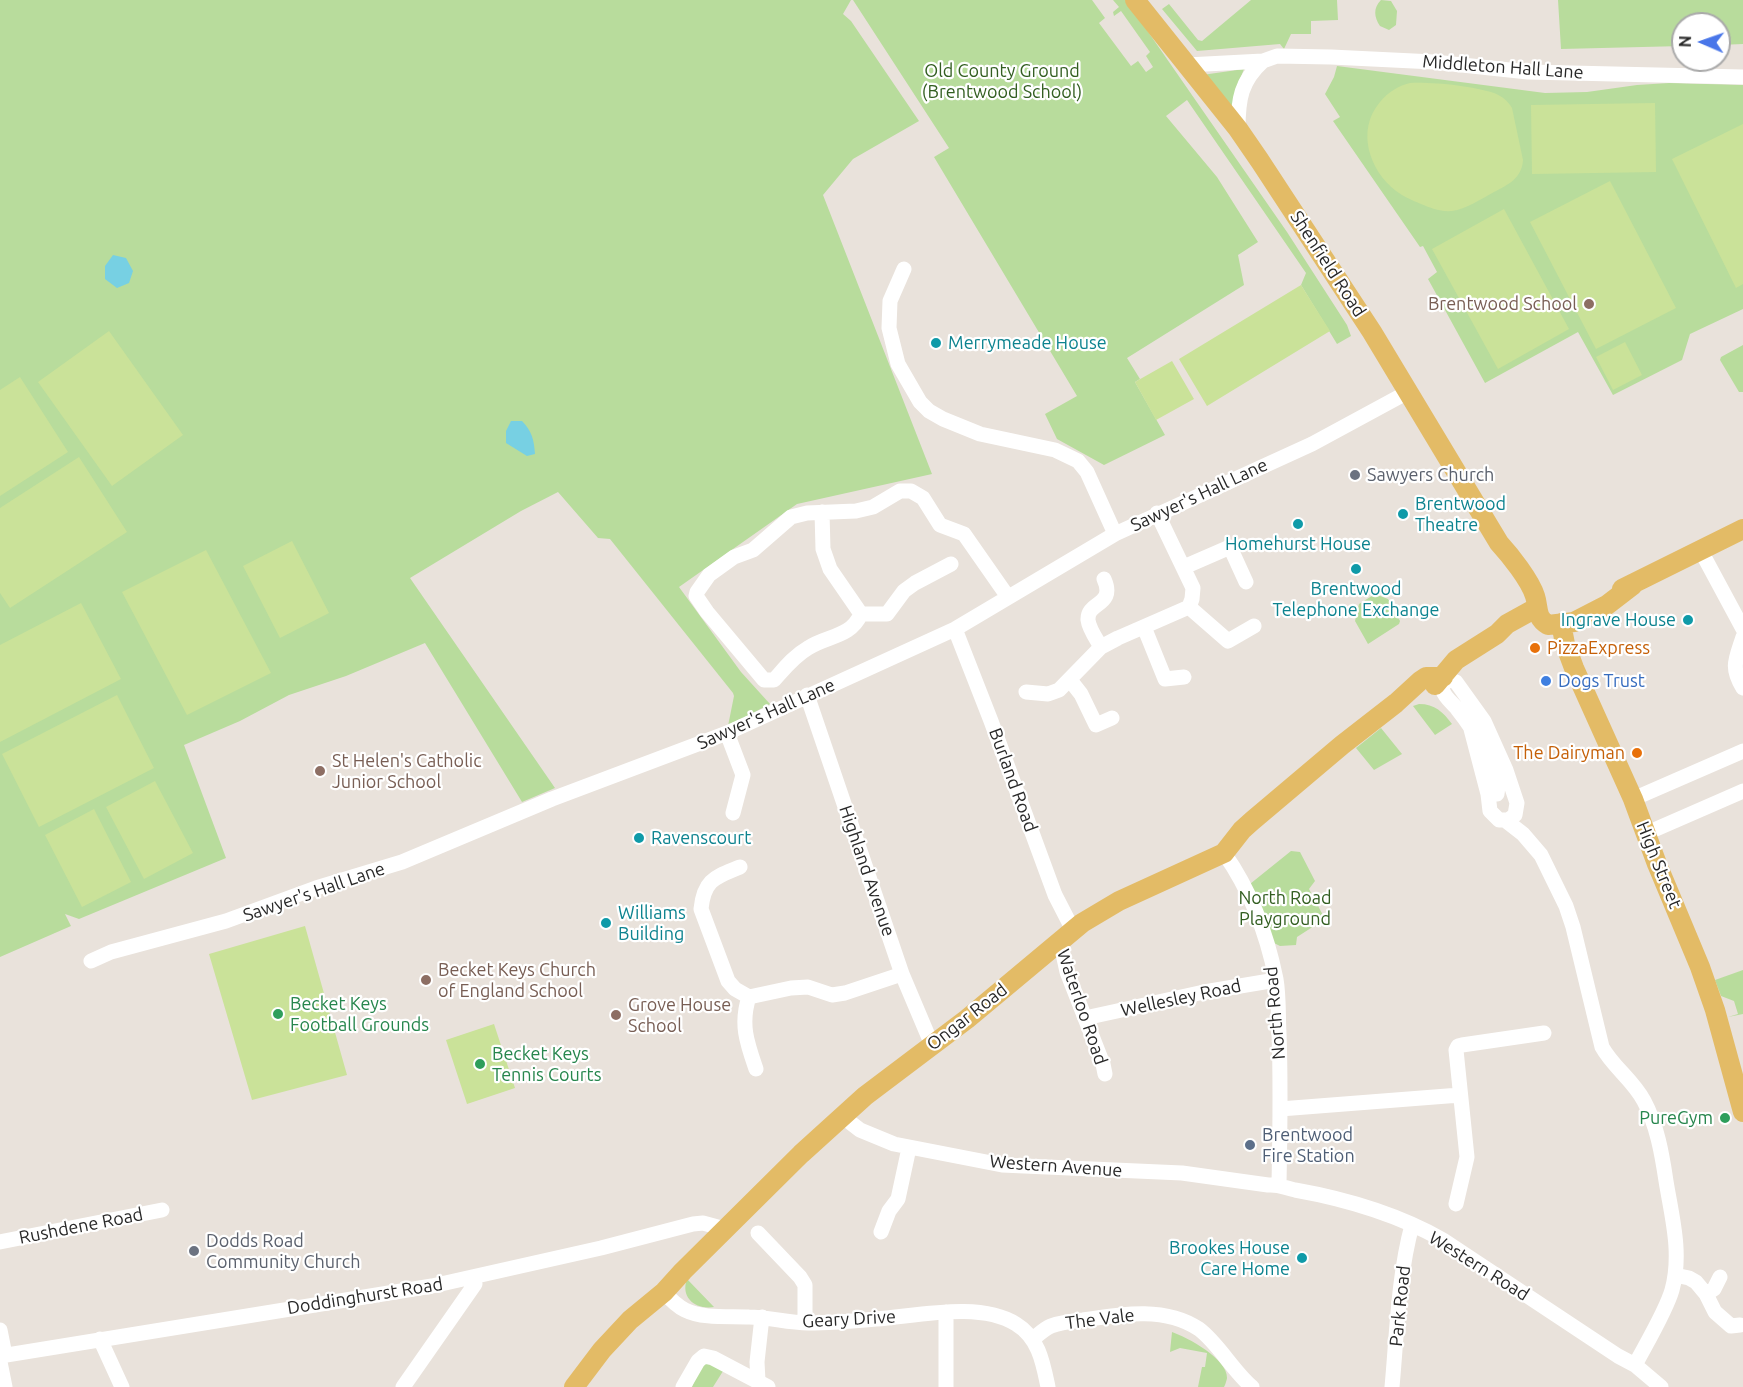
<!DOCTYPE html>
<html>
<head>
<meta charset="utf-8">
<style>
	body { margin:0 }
	#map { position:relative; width:1743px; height:1387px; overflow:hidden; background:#e9e2db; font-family:Ubuntu,sans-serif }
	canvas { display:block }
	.north { position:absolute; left:1671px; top:12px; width:60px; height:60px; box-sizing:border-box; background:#fff; border:2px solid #a9a9a9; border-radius:50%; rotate:272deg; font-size:16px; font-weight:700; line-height:24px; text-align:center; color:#282828 }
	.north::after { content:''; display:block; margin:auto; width:21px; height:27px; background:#4976e9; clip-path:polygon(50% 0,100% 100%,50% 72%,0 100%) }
</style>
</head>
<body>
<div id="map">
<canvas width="1743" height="1387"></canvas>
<div class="north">N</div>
</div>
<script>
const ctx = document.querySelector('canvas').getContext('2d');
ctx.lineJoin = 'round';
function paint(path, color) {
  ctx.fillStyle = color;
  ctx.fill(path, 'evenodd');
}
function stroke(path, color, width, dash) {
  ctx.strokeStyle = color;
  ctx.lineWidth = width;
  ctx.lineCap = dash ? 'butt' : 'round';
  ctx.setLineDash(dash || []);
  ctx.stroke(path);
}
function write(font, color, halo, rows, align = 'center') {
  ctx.font = font + ' Ubuntu,sans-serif';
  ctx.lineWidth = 4.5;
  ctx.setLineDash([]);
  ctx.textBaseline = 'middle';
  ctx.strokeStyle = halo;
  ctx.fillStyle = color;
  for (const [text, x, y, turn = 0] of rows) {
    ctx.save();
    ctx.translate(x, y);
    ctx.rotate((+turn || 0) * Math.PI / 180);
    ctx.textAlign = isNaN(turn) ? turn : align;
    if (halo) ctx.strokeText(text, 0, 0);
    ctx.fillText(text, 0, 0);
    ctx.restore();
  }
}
const green = new Path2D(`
	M0,0h851l-8,14 8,7 68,100 -66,38 -30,36 109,279 -135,30 -118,83 62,85 29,32 -42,22 6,-30 -1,-3 -123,-154 -12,-1 -40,-46 -37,19 -111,67 145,210 -33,14 -97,-159 -79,33 -57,19 -49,26 -56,24 42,113 -147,61 -14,-5 6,12 -71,31z
	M853,0h239l13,18 -6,5 32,43 7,-5 8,11 7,-5 -7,-11 4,-4 -29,-41 -7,5 -1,-4 6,-5 -6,-7h13l161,232 60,93 4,11 -14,8 -36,-59 5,-12 -119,-173 -21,16 51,61 41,65 -20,13 6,30 -117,73 13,21 -5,3 30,53 -61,30 -47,-26 -12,-25 32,-18 -143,-239 15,-9z
	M1251,0h86l1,20 -27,1v13h-20l-7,15 -4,-5 -83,7 -35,-42 7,-5 29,36 4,1z
	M1381,0l10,1 6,10 -1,14 -7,5 -9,-4c-6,-9 -7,-18 1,-26z
	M1558,0h185v44l-24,1v-21h-36v22l-122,3z
	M1337,66l208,27 42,-1 50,-7 32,-2 74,2v224l-53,25 -8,26 -69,35 -35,-63 -93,51 -57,-104 9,-7 -14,-26 -3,1 -87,-126 7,-4 -15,-23 9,-17z
	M1244,69l-8,20 -4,23 -30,-37z
	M1743,345v47h-4l-19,-32 1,-3z
	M1375,594l13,5 12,22 -1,3 -31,20 -13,-23 4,-17z
	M1419,704c16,0 24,8 33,20l-17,11 -22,-29z
	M1381,728l21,26 -28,16 -18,-22z
	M1291,851l9,1 15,29 -6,8 16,30 -28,18 -1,8 -16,1 -6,-3 -29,-55z
	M1743,970v44l-15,3 10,-3 -4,-13 -13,-5 -6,-16z
	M687,1279l27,28c-18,3 -34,-9 -27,-28z
	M1172,1332c15,5 56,27 55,46 0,1 -2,8 -3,9h-26l4,-20h3l2,-14 -27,-5 -10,4z
	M702,1362l23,6 -12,19h-21z`);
const pitch = new Path2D(`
	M1410,83c24,-1 62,3 84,10 8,3 14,8 18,15l11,52c-1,18 -15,25 -29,32 -13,7 -28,17 -42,19 -12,1 -21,-3 -31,-7 -9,-4 -17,-7 -25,-13 -27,-21 -40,-61 -16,-89 8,-10 18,-16 30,-19z
	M1655,103l1,69 -124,2 -1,-69z
	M1743,124v160l-7,4 -64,-129z
	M1610,181l66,127 -80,41 -66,-127z
	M1504,209l65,120 -71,40 -66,-120z
	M1301,285l29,46 -123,75 -28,-47z
	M109,331l74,104 -71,51 -74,-104z
	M1625,342l17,33 -29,15 -17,-33z
	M1172,361l22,38 -38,21 -21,-38z
	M20,377l48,75 -68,44v-106z
	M79,457l48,75 -117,76 -10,-15v-85z
	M292,541l37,72 -49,25 -37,-72z
	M206,550l65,123 -84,42 -65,-123z
	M81,603l40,76 -121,63v-97z
	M117,695l37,73 -115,59 -37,-73z
	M155,781l38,72 -49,26 -38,-72z
	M94,809l37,73 -49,25 -37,-72z
	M305,926l42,149 -95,25 -43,-146z
	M494,1024l21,64 -48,16 -21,-64z`);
const water = new Path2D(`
	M113,255l13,3 7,13 -4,12 -12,5 -12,-9v-13z
	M511,421h11c10,10 12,19 13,33l-8,2 -21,-13v-12z`);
const minor = new Path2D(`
	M1187,65l76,-4 14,-5 54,1 103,5 94,10 215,5
	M1238,129c0,-30 3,-48 25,-68
	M904,269l-14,32 -1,27 9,36 22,38 9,9 14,8 37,15 75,16 23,11 9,11 28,62
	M822,512l1,37 7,20 31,45
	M1701,551l42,78
	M951,564l-36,19 -11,8 -17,23h-26c-11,24 -33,21 -53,34 -14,8 -24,21 -34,32h-10l-57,-68 -11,-16 1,-4 12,-17 25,-18 19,-7 38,-33 16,-4 49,-2 17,-4 27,-16h11l12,7 17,27 24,9 44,63
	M1184,567l46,-20 16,35
	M1189,607l39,34 26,-15
	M1144,627l21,52 19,-2
	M955,629l36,92 64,174 18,35
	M1743,637c-7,22 -13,30 0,51
	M1101,647c-4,-7 -12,-18 -13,-27 -1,-19 28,-14 16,-41
	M1070,680l11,14 15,31 16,-7
	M1026,692l22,2 11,-4 42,-43 17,-9 71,-31 3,-8 1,-11 -36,-75
	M807,695l95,279 30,71
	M1471,729l17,65 2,17 9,9h9l7,-5 2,-12 -11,-33 -22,-49 -28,-39 -13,-5c0,4 -1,10 0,14 2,7 11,13 15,19 13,16 44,63 39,84
	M727,733l16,42 -10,38
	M1633,799l110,-48
	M1505,820l18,14 18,21 25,51 7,21 29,120c11,20 31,33 42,54 13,24 18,53 22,80 6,37 16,72 6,109 -6,21 -26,54 -37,75
	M1647,833l96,-42
	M1224,853c26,37 43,81 52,126 3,17 2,37 3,54 2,51 1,101 0,151
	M740,867c-24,10 -36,12 -39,42l27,72 7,8 14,8
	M1060,940l7,32 36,92 2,10
	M91,961l20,-9 115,-31 90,-33 86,-26 150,-63 175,-66 228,-104 160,-95 197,-90 96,-52
	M1085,1018l119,-26 72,-12
	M756,1069c-9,-26 -16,-45 -7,-72l42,-9 17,-1 24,8 13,-2 57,-19
	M1280,1109l180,-14
	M842,1116l18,14 34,14 108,21 180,8 86,12c11,-1 17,3 27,5 51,9 102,24 148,50l175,116 17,9 26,22
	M1456,1204l11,-47 -11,-107 2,-4 4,-1 82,-12
	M881,1232l8,-21 9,-12 11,-51
	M758,1233l42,44 5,8v38
	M0,1242l162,-32
	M1675,1275l14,3 7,4 10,12 9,18 16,14 9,-1
	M664,1292c6,7 13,14 21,18 18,9 44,6 64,7 19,0 39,6 59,6 23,0 46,-2 68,-4 41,-3 104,-18 140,5 23,14 27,39 32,63
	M1706,1294l8,-5 6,-12
	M946,1312v75
	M0,1330l5,25
	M100,1339l22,48
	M1033,1339c6,-5 11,-10 18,-13 10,-4 22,-5 32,-6 38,-6 82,-14 116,9 19,14 34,42 53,58
	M0,1356l432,-70 169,-38 92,-24 10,-1 22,6
	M0,1362l5,25
	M758,1381l-1,-19 5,-45
	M403,1387l72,-103 -1,-7
	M683,1387l15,-26 6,-5 9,2 55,29
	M1392,1387c5,-54 6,-110 20,-162`);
const major = new Path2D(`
	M1135,0l103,129 22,32 112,171 127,211c11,12 31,37 36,53 4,12 0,21 13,29l26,-3 33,-17 26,-20
	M1622,589l121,-60
	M1561,623l4,21 9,24 59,131 24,65 43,103 15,43 28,102
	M1435,685l21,-25 41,-26 10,-10 29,-16
	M574,1387l28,-37 28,-30 34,-28 19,-21 118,-117 64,-58 102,-77 115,-96 37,-22 105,-48 18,-23 10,-9 90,-76 54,-42 24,-22 6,-4h17`);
const markers = [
	[1589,304,6,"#8d6e63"],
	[936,343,6,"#0f9aa8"],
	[1355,475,6,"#6b7280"],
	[1403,514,6,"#0f9aa8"],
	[1298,524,6,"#0f9aa8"],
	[1356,569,6,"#0f9aa8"],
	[1688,620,6,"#0f9aa8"],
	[1535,648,6,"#e8710a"],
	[1546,681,6,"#3f7fe0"],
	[1637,753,6,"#e8710a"],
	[320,771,6,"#8d6e63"],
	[639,838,6,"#0f9aa8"],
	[606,923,6,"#0f9aa8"],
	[426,980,6,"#8d6e63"],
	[278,1014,6,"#2e9e5b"],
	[616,1015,6,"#8d6e63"],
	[480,1064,6,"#2e9e5b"],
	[1725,1118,6,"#2e9e5b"],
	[1250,1145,6,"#5c6f8a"],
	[194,1251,6,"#6b7280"],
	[1302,1258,6,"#0f9aa8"]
];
const streetNames = [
	["Middleton Hall Lane",1503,67,4],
	["Shenfield Road",1328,264,57],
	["Sawyer's Hall Lane",1199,495,-25],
	["Sawyer's Hall Lane",766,714,-24],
	["Burland Road",1013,780,70],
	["High Street",1659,865,68],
	["Highland Avenue",867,871,71],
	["Sawyer's Hall Lane",314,892,-19],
	["Wellesley Road",1181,998,-12],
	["Waterloo Road",1082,1007,71],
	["North Road",1275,1013,-95],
	["Ongar Road",967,1017,-38],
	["Western Avenue",1056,1166,4],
	["Rushdene Road",81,1226,-11],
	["Western Road",1479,1266,32],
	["Doddinghurst Road",365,1296,-9],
	["Park Road",1400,1306,-84],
	["Geary Drive",849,1319,-3],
	["The Vale",1100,1319,-7]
];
const parkNames = [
	["Old County Ground",1002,71],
	["(Brentwood School)",1002,92],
	["North Road",1285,898],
	["Playground",1285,919]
];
const educationNames = [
	["Brentwood School",1577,304,"right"],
	["St Helen's Catholic",332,761],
	["Junior School",332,782],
	["Becket Keys Church",438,970],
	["of England School",438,991],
	["Grove House",628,1005],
	["School",628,1026]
];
const cultureNames = [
	["Merrymeade House",948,343],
	["Brentwood",1415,504],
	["Theatre",1415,525],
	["Homehurst House",1298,544,"center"],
	["Brentwood",1356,589,"center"],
	["Telephone Exchange",1356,610,"center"],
	["Ingrave House",1676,620,"right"],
	["Ravenscourt",651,838],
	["Williams",618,913],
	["Building",618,934],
	["Brookes House",1290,1248,"right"],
	["Care Home",1290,1269,"right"]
];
const worshipNames = [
	["Sawyers Church",1367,475],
	["Dodds Road",206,1241],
	["Community Church",206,1262]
];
const foodNames = [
	["PizzaExpress",1547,648],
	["The Dairyman",1625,753,"right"]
];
const shopNames = [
	["Dogs Trust",1558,681]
];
const leisureNames = [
	["Becket Keys",290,1004],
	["Football Grounds",290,1025],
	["Becket Keys",492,1054],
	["Tennis Courts",492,1075],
	["PureGym",1713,1118,"right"]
];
const serviceNames = [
	["Brentwood",1262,1135],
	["Fire Station",1262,1156]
];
paint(green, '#b8dc9c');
paint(pitch, '#cae299');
paint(water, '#77d0e3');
stroke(minor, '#fff', 15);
stroke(major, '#e3bb66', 20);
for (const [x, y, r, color] of markers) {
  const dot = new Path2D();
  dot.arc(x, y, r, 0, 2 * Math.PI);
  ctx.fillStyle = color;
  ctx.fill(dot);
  stroke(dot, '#fff', 2);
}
write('18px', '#282828', '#fff', streetNames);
write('18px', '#325e20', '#fff', parkNames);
write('18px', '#785e54', '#fff', educationNames, 'left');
write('18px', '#0d838f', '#fff', cultureNames, 'left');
write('18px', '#5b616d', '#fff', worshipNames, 'left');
write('18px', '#c56008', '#fff', foodNames, 'left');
write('18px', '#366cbe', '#fff', shopNames, 'left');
write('18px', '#27864d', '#fff', leisureNames, 'left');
write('18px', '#4e5e75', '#fff', serviceNames, 'left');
</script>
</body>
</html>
